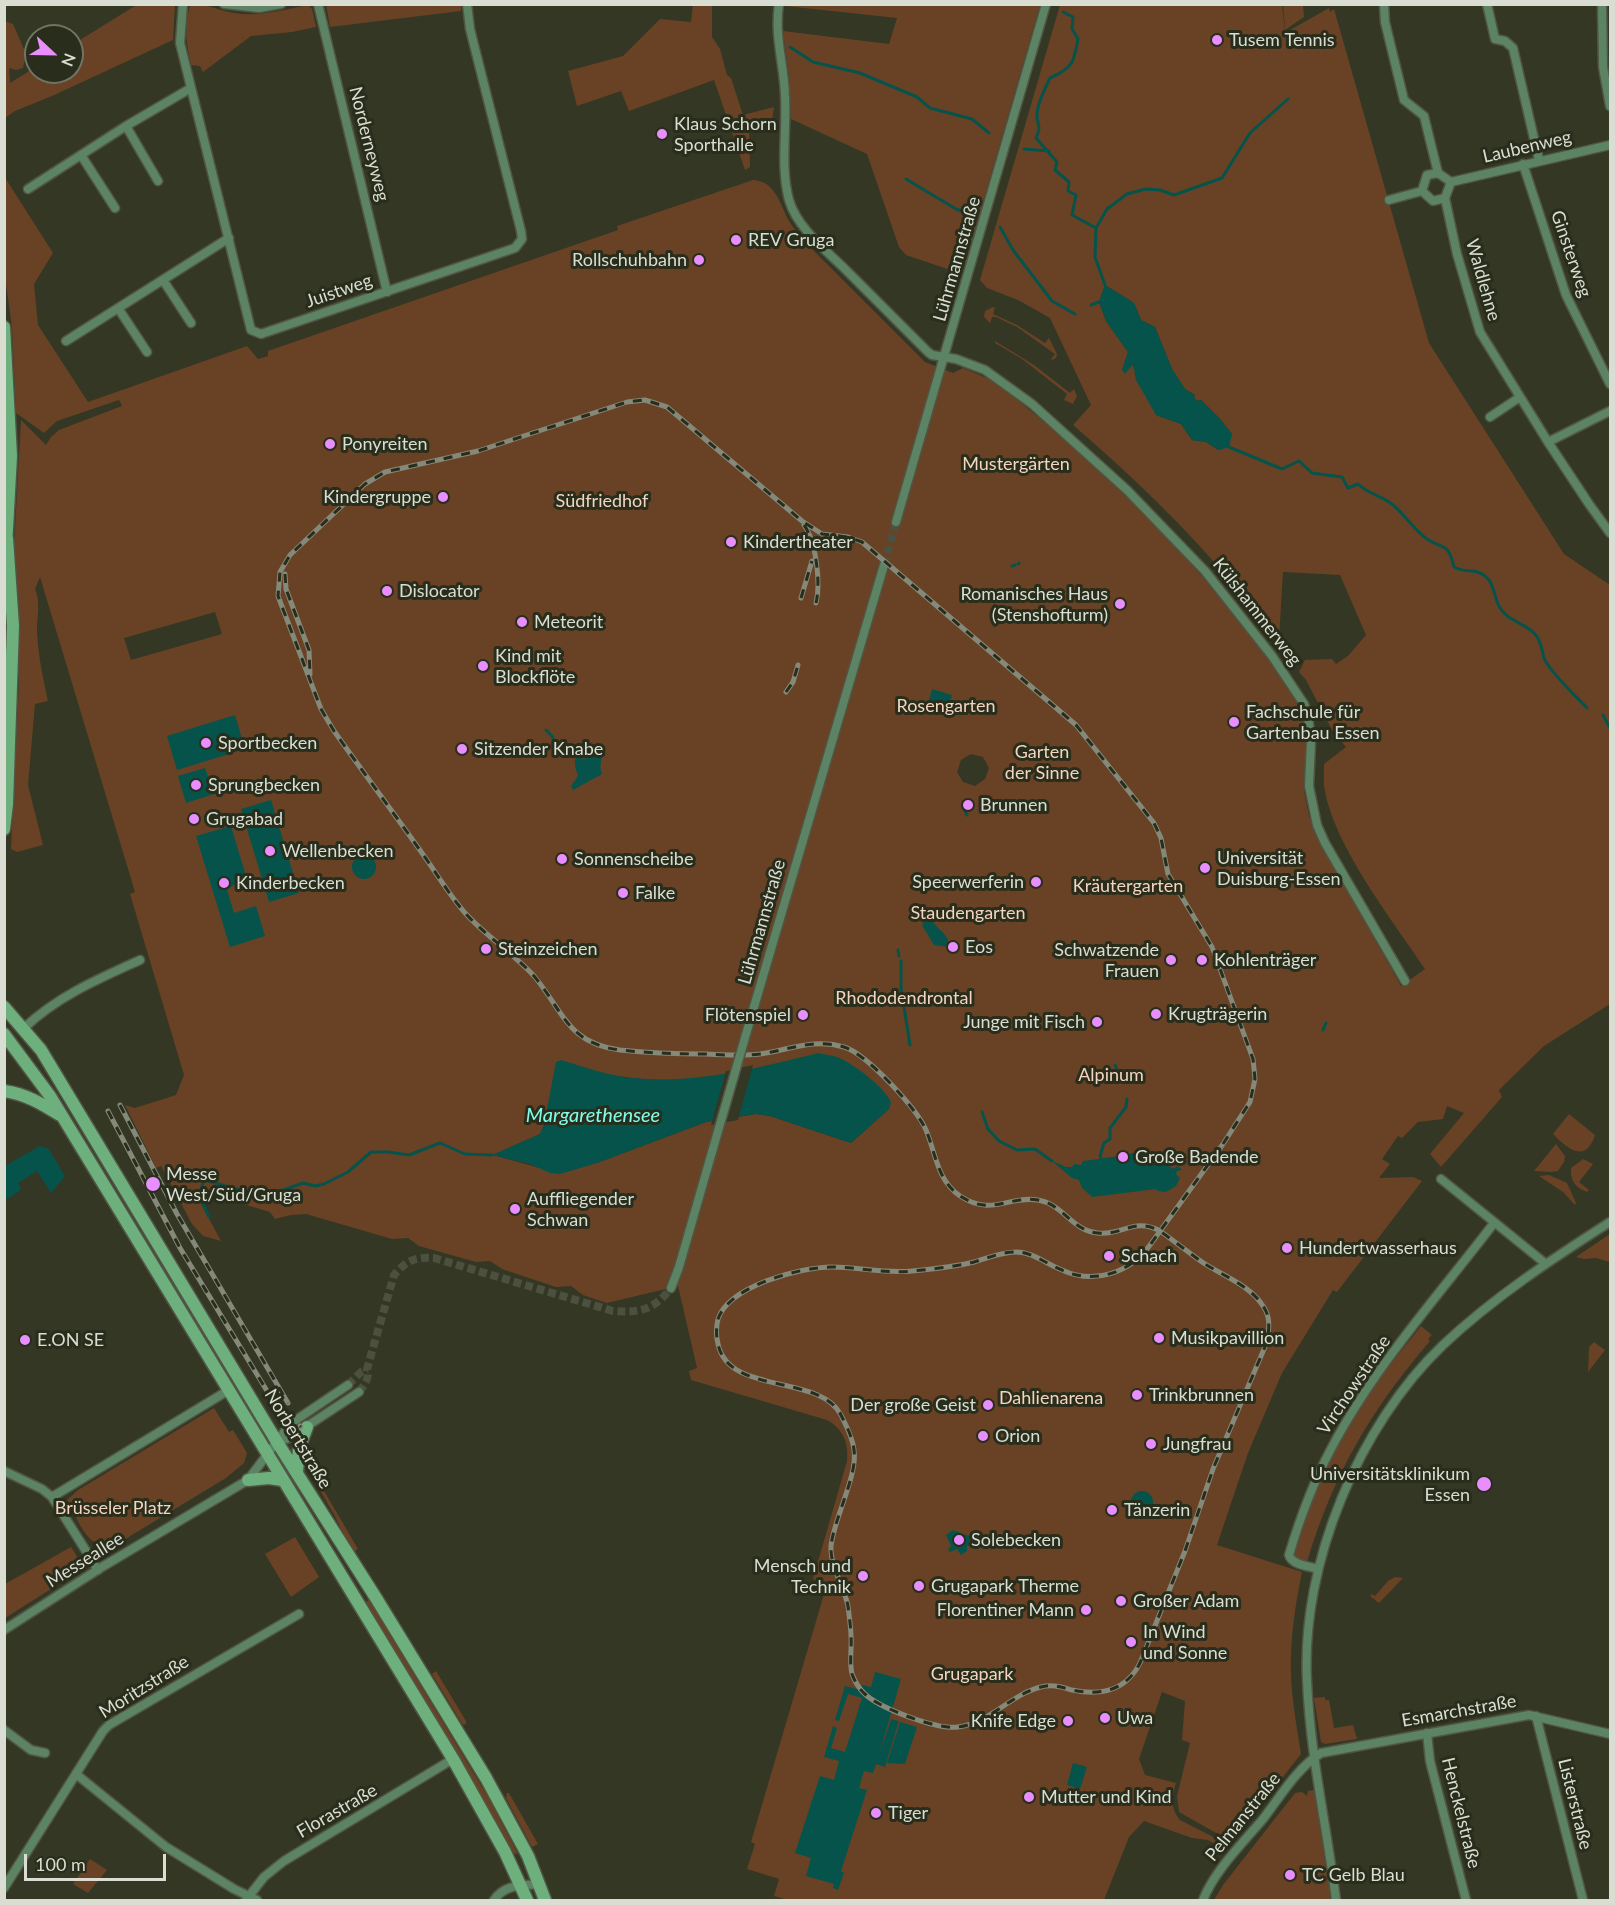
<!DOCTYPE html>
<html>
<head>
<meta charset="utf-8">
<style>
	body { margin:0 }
	#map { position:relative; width:1615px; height:1905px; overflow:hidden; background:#333724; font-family:Lato,sans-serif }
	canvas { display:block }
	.frame { position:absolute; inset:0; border:6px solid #daded2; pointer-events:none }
	.north { position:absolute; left:24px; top:24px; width:60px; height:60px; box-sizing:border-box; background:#292d1b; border:2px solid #707464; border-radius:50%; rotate:112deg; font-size:16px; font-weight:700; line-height:24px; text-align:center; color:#daded2 }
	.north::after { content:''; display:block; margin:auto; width:21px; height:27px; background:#e98efe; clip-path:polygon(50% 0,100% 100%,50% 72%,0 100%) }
	.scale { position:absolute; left:24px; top:1854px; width:142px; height:27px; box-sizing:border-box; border:3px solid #daded2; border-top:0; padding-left:8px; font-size:18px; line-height:21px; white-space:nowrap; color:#daded2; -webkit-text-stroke:4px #292d1b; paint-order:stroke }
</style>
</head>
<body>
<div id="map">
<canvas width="1615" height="1905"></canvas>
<div class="frame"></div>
<div class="north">N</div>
<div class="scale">100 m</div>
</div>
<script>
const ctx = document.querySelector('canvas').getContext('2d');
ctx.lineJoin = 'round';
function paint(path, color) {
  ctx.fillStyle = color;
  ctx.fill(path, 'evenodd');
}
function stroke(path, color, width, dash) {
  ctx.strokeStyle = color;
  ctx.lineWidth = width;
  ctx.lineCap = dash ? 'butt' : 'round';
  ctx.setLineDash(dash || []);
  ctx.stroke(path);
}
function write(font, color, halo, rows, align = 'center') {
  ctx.font = font + ' Lato,sans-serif';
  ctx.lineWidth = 6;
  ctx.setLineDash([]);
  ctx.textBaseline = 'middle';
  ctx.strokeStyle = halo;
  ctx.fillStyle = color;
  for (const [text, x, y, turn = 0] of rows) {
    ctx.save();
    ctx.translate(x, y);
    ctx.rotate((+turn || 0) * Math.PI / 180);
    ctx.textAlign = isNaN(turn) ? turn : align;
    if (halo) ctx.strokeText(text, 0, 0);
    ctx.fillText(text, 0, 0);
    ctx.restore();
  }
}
const green = new Path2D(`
	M138,4l37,1 -2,35 -121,56 -37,15 -10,7v-97l8,3 13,30 -3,14 -7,2 -7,-2 1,15 26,-16v5h36v-27z
	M193,4c14,0 27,7 41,9 25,4 49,-3 74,-8l4,4 4,18 -24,5 -41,4 -48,36 -3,-6 -9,-1c-4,-19 -8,-39 -1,-59z
	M326,4h135v7l-131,16z
	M693,5h19v32l8,12 7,26 4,3 12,37 31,-8 -3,22h-22l1,38 -5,3 -31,-90 -85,31 -8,-20 -44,15 -9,-35 55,-15 37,-37 31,3z
	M785,5h255l-78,269 -56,-19 -7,-8 -32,-93 -76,-35 -2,-42 -6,-46 106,13 8,-26 -112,-12z
	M1060,5h222l3,28 44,-25 1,4 4,-3 95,334 135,211 46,31v419l-66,42 -45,44 3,7 -61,70 -11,-13 34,-41 -17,-7 -4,13 -25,3 -16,16 -4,-2 -16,23 8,5 -11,14 34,-1 9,4 -85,111 -4,-2 -51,83 -34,80 -31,92 85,27c-7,34 -12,68 -11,103 1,26 6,53 10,79l-69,88 -53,-30 -2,-16 13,-53 -8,-3 3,-39 -23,-9 -23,67 6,16 31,8c-4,13 -6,26 4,37l41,21 -3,5 -10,-6 -16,-2 -48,-17 -15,16 -25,63h-316l-14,-4 5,-17 -32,-10 8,-25 -4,-2 76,-258 -14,-5 34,-118c2,-18 -4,-32 -20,-41l-136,-40 -2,-9 8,-3 -19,-82 -71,17 -24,-8 -12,-9 -15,1 -54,-18 -12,-8 -14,1 -57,-16 -11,-8 -16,1 -86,-25 -15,1 -16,4 -5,-7 -77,-23 28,52 -18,-5 -11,-12 -31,-58 -5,2 -31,-63 10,3 41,-13 8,-20 -54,-181 5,-2 -95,-315 -5,12c6,14 2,26 2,42 1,24 6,47 11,70l-13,3 -7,81 15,60 -26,7 -6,-3 8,-166 -5,-137 7,-126 25,25 5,-8 8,-7 63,-24 -3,-6 -62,21 -13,12 -28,-20 -4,-86 -8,-57v-94l49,77 -19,31 4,41 50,77 159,-56 11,13 10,-3v-5l350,-121 -1,-4 136,-46c23,1 27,25 36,41 4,7 10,13 15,20l121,121 28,11 10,-5 26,11 19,13 59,49 62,58 44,44 35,40 65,82 21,30 13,38 -3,58 5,25 8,21 84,149 24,-17c-32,-48 -90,-122 -100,-178 -2,-8 -1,-18 -1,-27l22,-17 -14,-17 -26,-50 -7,-8 6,-12 27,-1 4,5 12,-8 18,-21 -26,-60 -57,-3 -4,67 3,12c-15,-21 -30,-43 -46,-63 -48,-59 -105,-113 -163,-163l18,-20 -41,-87 -32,-18 -31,-12 -7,-8zM1105,285l29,18 7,17 14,7 17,42 13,20 10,6 -1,3 4,3 3,-1 19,19 12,15 -14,16 -12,-8 -14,-2 -11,-16 -25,-9 -24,-51 -10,6 6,-18 -22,-31 -7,-19zM215,612l7,22 -91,26 -7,-22zM971,754l12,3 6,11 -4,11 -10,7 -12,-4 -6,-10 4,-12zM731,1074l158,35 -38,34 -81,-27 -14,-2 -50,8 -109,41 -57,5 -47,-13 47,-21 4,-9 75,-49c36,7 77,5 112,-2z
	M1283,5h20l1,12 -19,13z
	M993,307l2,1 -2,6 24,11 28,18 4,-5 8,16 -1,4 -4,2 -1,-1 4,-5 -38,-27 -21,-10h-4l-2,6 -6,-6 1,-6z
	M995,341l39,24 36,28 4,-4 3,7 -4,8 -9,-4 3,-6 -45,-35 -27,-16z
	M1569,1114l26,21c-1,3 -2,6 -4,9 -11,18 -29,-1 -38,-10z
	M1556,1144l9,12 -1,6 -6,9 -7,1 -17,-1z
	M1583,1159l10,5 -14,18 10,8 -2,2c-11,-4 -17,-11 -16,-24z
	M1549,1175l18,8 9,20 -1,2 -12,-13 -24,-16z
	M1610,1234v28l-14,-4 -12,1 -8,-2z
	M1421,1326l11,9 -4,4 2,2c-60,70 -96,132 -123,221 -6,-2 -13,-3 -13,-11 0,-10 7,-22 10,-31 14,-36 29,-73 50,-105 20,-31 44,-60 67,-89z
	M1594,1342l11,8 -17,22 1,-25z
	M214,1408l15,24 4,-2 14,23 -3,10 -18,15 -109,66c-29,10 -38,-23 -50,-44l11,-10z
	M306,1460l52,89 -6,4 -16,-35 -33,-57z
	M295,1537l24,40 -28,20 -26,-43z
	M71,1547l9,14 -2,11 -73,46v-34z
	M1395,1577l8,1 -24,25 -9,-7 2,-2 3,2 13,-15z
	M369,1600l119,197 30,57 -7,-1 -147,-250z
	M436,1671l30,50v3l-3,1 -31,-51z
	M1325,1697v3h4l5,28 19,-3 4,14 -32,5 -4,-2 -7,-44z
	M1314,1790l17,110h-117l9,-15 72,-92 7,-1 5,4 1,-5z
	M507,1793h2l29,51 -6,3 -26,-49z
	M90,1859l17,11 -19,23 -15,-9z`);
const water = new Path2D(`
	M1105,285l29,18 7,17 14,7 17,42 13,20 10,6 -1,3 4,3 3,-1 19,19 12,15 -3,13 -10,3 -13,-8 -14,-2 -11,-16 -25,-9 -20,-35 -3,-16 -8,10 -3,-4 6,-18 -22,-31 -7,-19z
	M932,689l20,6 -3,11 -20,-6z
	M235,715l10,34 -68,21 -10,-34z
	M601,750c3,7 -3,14 1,24l-29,16 -2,-4 7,-10c-2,-7 -6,-16 0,-22l5,5 10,-3v-4z
	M205,768l9,26 -28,9 -8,-27z
	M271,800l28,93 -30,9 -28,-93z
	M231,826l15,50 -19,14 7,23 22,-7 9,30 -35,11 -34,-111z
	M352 867a12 12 0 1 1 24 0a12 12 0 1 1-24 0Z
	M929,912l2,1c-1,15 19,18 18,34l-15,-2 -12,-20z
	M819,1053c7,2 14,2 20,5 15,6 46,30 52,44l-2,7 -38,34 -81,-27 -14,-2 -50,8 -109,41 -37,11 -10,-1 -20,-9 -38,-9 48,-21 4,-9 12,-63 5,-2c24,7 48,16 72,18 66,6 123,-10 186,-25z
	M40,1146l8,2 17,28 -14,17 -14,-22 -19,12 3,7 -16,10v-34z
	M1149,1151l6,7 6,1 12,10 5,-3 4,4 -5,1 -1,3 4,4 -4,8 -10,6 -8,-1 -2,-2 -64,8 -10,-9 -3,-8 -7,-2 -20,-17 14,6h6l2,-3 7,1 2,-4 16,-2 1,-3 3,2c14,-1 30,-6 46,-7z
	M1131 1502a11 11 0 1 1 22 0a11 11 0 1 1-22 0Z
	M953,1530l16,6 1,7 -3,3v5l-6,4 -4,-6 -7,3 -2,-3 3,-3 -5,-11z
	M875,1672l26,7 -22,76 12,-36 8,2 -14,46 -9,-3 -3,9 -9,-2 -5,17 8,2 -26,81 3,2 -6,17 -5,-2 1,-4 -28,-8 5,-18 -16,-5 25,-77 14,4 5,-19 -15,-4 9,-31 4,2 -6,20 14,4 17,-54 -14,-4 -9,27 -4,-1 10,-34 12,3 6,-4 8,2z
	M900,1722l17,5 -12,37 -18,-1z
	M1073,1763l14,4 -7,22 -13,-4z`);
const pier = new Path2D(`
	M753,1065l-15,55 -27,5 15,-54z`);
const stream = new Path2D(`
	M1063,12l10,5 -1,12 6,10c-4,23 -5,29 -28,39 -5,11 -13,25 -13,37 0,12 5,9 -1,23l21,24 -2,8 14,12 -1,9 8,4 -4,20 24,13 -1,29 10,28
	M790,47l23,15 47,11 57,24 13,11 42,11 17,14
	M1024,149l25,2
	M906,179l50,30 17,6
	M1000,227l13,23 39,51 23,13
	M1096,228l11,-19 20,-15 19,-5 14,1 14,5 48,-17 28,-45 38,-34
	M1091,305l8,-3
	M1229,447l53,22 17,-8 13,12 30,4 6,11 10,-4c10,10 25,12 35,21 12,10 21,25 34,34 17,11 21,3 27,28 11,6 18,2 26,6 14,6 13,20 18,31 7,16 24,18 36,29 10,10 7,22 12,29 11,17 27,31 41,46
	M1018,564l1,-1
	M1012,566l3,-1
	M1603,715l7,13
	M546,730l6,6 5,12 6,2 11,-5 4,2v7
	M967,815l-4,-8 5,-2
	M898,950l1,6
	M901,961v27l9,57
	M1323,1030l3,-7
	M1115,1065l7,16
	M982,1112l6,17 11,12 18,9 18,-1 17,12
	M1100,1156l4,-13 6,-4v-11l16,-21 1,-8
	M209,1217c-6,-14 -13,-24 -4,-37l52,15 18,-2 28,-10 12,3 9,-2 24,-12 23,-20h17l21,3 31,-12 25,11 27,1`);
const minorTunnel = new Path2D(`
	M884,565l12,-43
	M348,1385l13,-13 6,-3
	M359,1392c6,-8 11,-14 8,-23l27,-94c13,-15 20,-18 40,-17l179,53c27,2 41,-1 58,-23`);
const minor = new Path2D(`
	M183,4l-3,39 70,283 1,4 10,4 254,-86 7,-9 -1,-8 -51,-202 -3,-25
	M224,4l35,4 22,-4
	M318,4l69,288
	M779,4c-5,32 5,60 6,91 2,36 -5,71 4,105 8,28 38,51 58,71 27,27 54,54 81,81l4,3 24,4 29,11 47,34 95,86 78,81 67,85 32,48 4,11 3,27 -2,44 8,39 8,18 80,138
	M1384,4l1,18 19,78 20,16 14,57
	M1487,4l8,35 10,2 8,7 26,112
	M1602,4l1,63 7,39
	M126,126l32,55
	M81,155l34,53
	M1523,164l43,131 44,89
	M1438,173l13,9 -6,16 -12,3 -11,-10 5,-16z
	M1451,182l159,-37
	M28,189l98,-63 65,-38
	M1445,198l12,56 23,78 68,110 41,62 21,29
	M1389,200l33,-9
	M163,280l28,43
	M118,308l29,44
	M66,341l163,-103
	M1490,417l30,-20
	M1548,442l62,-31
	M896,522l150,-518
	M751,1017l133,-452
	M24,1028c34,-32 74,-49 116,-68
	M1441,1179l105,85
	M671,1288l8,-21 31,-108
	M277,1442l12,-4 70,-46
	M4,1471l38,18 10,8 46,73
	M52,1497l177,-107
	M1318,1569c-10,-3 -26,-4 -29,-14 11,-37 24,-72 42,-106 43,-82 107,-153 163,-226
	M4,1630l98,-63 146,-87 42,-56 58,-39
	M1536,1716l47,184
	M4,1730l27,20 14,3
	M1427,1733l3,28 36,139
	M76,1774l90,73 68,42 23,11
	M4,1888l99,-157 6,-6 190,-111
	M246,1900l18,-23 20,-16 169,-102
	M494,1900c11,-16 27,-14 45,-16
	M1203,1900c12,-30 39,-56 60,-81 17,-22 34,-51 58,-66l208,-38 81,19
	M1336,1900c-9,-73 -26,-145 -29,-220 -6,-116 52,-255 136,-335 51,-48 109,-86 167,-123`);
const secondary = new Path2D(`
	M4,327l7,129 -5,91
	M4,829l3,-25 6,-178 -6,-88
	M4,1007l37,43 236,392 99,156 110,180 42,78 17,44
	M4,1034l46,62 403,663 52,93 22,48
	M4,1091c22,3 38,13 56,24
	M297,1472l2,-24 8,-21
	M248,1480l21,-2 13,2`);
const rail = new Path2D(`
	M804,525c12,16 17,58 12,78
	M285,574l1,15 23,61 1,24
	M801,598l11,-37
	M786,692l7,-10 5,-17
	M120,1105l57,109 111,189
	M108,1111l72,137 98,161
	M1223,1144l27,-42 5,-23 -2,-20 -41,-112 -44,-73 -7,-36 -7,-15 -78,-98 -214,-183 -14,-5 -26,-3 -20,-13 -135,-114 -22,-7 -18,2 -149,49 -93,21 -20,12 -75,71 -10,17 -2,24 43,113 13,22c29,41 59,81 88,122 15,21 28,43 44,61 21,23 47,39 68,62 30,36 33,67 86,74 28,3 57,4 86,4 18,1 36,2 54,0 29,-4 54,-16 84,-7 23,7 73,62 82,83 10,24 11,50 34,66 32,21 49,-1 78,4 25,4 34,31 60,33 24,3 36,-16 62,-2 14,10 28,21 42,31 19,13 48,23 61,44 8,11 6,23 4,36l-54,127 -28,82 -45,112c-14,28 -40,33 -68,27 -11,-3 -20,-6 -31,-3 -30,7 -51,36 -83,40 -21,3 -76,-18 -92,-32 -7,-6 -11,-13 -14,-21 -3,-12 0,-25 -1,-37 0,-10 -2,-21 -3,-31 -4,-20 -18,-39 -17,-60 3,-28 27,-71 23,-96 -1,-12 -8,-25 -13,-35 -22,-42 -112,-19 -123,-71 -2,-8 -2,-17 0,-25 11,-33 82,-52 114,-52 26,0 54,7 80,4 21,-2 42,-4 62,-9 14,-4 27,-10 42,-10 17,0 30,12 46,18 32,15 68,3 88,-25l73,-101
	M300,1426l1,1
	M292,1431l1,1`);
const minorBridge = new Path2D(`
	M710,1159l41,-142`);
const markers = [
	[1217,40,6,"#e98efe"],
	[662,134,6,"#e98efe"],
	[736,240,6,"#e98efe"],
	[699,260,6,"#e98efe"],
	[330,444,6,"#e98efe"],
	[443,497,6,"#e98efe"],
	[731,542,6,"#e98efe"],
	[387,591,6,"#e98efe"],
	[1120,604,6,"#e98efe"],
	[522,622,6,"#e98efe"],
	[483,666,6,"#e98efe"],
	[1234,722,6,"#e98efe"],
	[206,743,6,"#e98efe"],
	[462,749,6,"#e98efe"],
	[196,785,6,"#e98efe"],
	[968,805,6,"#e98efe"],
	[194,819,6,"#e98efe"],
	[270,851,6,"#e98efe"],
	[562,859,6,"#e98efe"],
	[1205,868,6,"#e98efe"],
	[1036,882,6,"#e98efe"],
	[224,883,6,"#e98efe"],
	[623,893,6,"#e98efe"],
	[953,947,6,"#e98efe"],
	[486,949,6,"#e98efe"],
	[1171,960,6,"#e98efe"],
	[1202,960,6,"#e98efe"],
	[1156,1014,6,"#e98efe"],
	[803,1015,6,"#e98efe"],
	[1097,1022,6,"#e98efe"],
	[1123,1157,6,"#e98efe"],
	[153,1184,8,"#e98efe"],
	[515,1209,6,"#e98efe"],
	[1287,1248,6,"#e98efe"],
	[1109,1256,6,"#e98efe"],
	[1159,1338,6,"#e98efe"],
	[25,1340,6,"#e98efe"],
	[1137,1395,6,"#e98efe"],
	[988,1405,6,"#e98efe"],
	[983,1436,6,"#e98efe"],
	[1151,1444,6,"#e98efe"],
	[1484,1484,8,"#e98efe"],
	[1112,1510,6,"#e98efe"],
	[959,1540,6,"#e98efe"],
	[863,1576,6,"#e98efe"],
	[919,1586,6,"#e98efe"],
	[1121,1601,6,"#e98efe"],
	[1086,1610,6,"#e98efe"],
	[1131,1642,6,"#e98efe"],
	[1105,1718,6,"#e98efe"],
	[1068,1721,6,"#e98efe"],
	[1029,1797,6,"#e98efe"],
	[876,1813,6,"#e98efe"],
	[1290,1875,6,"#e98efe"]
];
const poiNames = [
	["Tusem Tennis",1229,40],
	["Klaus Schorn",674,124],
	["Sporthalle",674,145],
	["REV Gruga",748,240],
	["Rollschuhbahn",687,260,"right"],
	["Ponyreiten",342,444],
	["Kindergruppe",431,497,"right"],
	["Kindertheater",743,542],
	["Dislocator",399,591],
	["Romanisches Haus",1108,594,"right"],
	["(Stenshofturm)",1108,615,"right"],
	["Meteorit",534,622],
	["Kind mit",495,656],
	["Blockflöte",495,677],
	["Fachschule für",1246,712],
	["Gartenbau Essen",1246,733],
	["Sportbecken",218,743],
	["Sitzender Knabe",474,749],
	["Sprungbecken",208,785],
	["Brunnen",980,805],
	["Grugabad",206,819],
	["Wellenbecken",282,851],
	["Universität",1217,858],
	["Duisburg-Essen",1217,879],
	["Sonnenscheibe",574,859],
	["Speerwerferin",1024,882,"right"],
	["Kinderbecken",236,883],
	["Falke",635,893],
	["Eos",965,947],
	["Steinzeichen",498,949],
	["Schwatzende",1159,950,"right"],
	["Frauen",1159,971,"right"],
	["Kohlenträger",1214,960],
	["Krugträgerin",1168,1014],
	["Flötenspiel",791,1015,"right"],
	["Junge mit Fisch",1085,1022,"right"],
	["Große Badende",1135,1157],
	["Messe",166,1174],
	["West/Süd/Gruga",166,1195],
	["Auffliegender",527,1199],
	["Schwan",527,1220],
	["Hundertwasserhaus",1299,1248],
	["Schach",1121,1256],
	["Musikpavillion",1171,1338],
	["E.ON SE",37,1340],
	["Trinkbrunnen",1149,1395],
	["Der große Geist",976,1405,"right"],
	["Orion",995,1436],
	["Jungfrau",1163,1444],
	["Universitätsklinikum",1470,1474,"right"],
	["Essen",1470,1495,"right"],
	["Tänzerin",1124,1510],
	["Solebecken",971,1540],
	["Mensch und",851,1566,"right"],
	["Technik",851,1587,"right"],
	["Grugapark Therme",931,1586],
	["Großer Adam",1133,1601],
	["Florentiner Mann",1074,1610,"right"],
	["In Wind",1143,1632],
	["und Sonne",1143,1653],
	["Uwa",1117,1718],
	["Knife Edge",1056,1721,"right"],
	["Mutter und Kind",1041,1797],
	["Tiger",888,1813],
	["TC Gelb Blau",1302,1875]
];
const streetNames = [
	["Norderneyweg",369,144,76],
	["Laubenweg",1527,147,-13],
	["Ginsterweg",1571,254,71],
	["Lührmannstraße",957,259,-74],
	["Waldlehne",1483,280,74],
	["Juistweg",339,291,-19],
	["Külshammerweg",1257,612,52],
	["Lührmannstraße",762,922,-74],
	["Virchowstraße",1354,1385,-56],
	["Norbertstraße",298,1439,59],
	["Messeallee",85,1560,-32],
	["Moritzstraße",144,1687,-32],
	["Esmarchstraße",1459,1711,-10],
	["Listerstraße",1575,1804,76],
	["Florastraße",337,1811,-30],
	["Henckelstraße",1461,1813,76],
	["Pelmanstraße",1243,1817,-51]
];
const parkNames = [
	["Mustergärten",1016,464],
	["Südfriedhof",602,501],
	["Rosengarten",946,706],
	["Garten",1042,752],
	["der Sinne",1042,773],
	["Kräutergarten",1128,886],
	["Staudengarten",968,913],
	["Rhododendrontal",904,998],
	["Alpinum",1111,1075],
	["Dahlienarena",1051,1398],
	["Brüsseler Platz",113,1508],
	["Grugapark",972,1674]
];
const waterNames = [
	["Margarethensee",593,1116]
];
paint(green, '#694225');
paint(water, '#05534a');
paint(pier, '#333724');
stroke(stream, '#05534a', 3);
stroke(minorTunnel, '#4c503e', 8, [8, 4]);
stroke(minor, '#515543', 11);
stroke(secondary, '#515543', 15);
stroke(minor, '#5b8364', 8);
stroke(secondary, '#6daf7d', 12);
stroke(rail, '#858979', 5);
stroke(rail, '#292d1b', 3, [9]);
stroke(minorBridge, '#515543', 11, []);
stroke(minorBridge, '#5b8364', 8);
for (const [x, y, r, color] of markers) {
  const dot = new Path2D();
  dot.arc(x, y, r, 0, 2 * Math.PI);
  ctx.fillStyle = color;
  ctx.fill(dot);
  stroke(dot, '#292d1b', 2);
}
write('18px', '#daded2', '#292d1b', poiNames, 'left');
write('18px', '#daded2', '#292d1b', streetNames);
write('18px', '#f5d5bf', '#292d1b', parkNames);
write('italic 20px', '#80fdeb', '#292d1b', waterNames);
</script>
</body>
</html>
